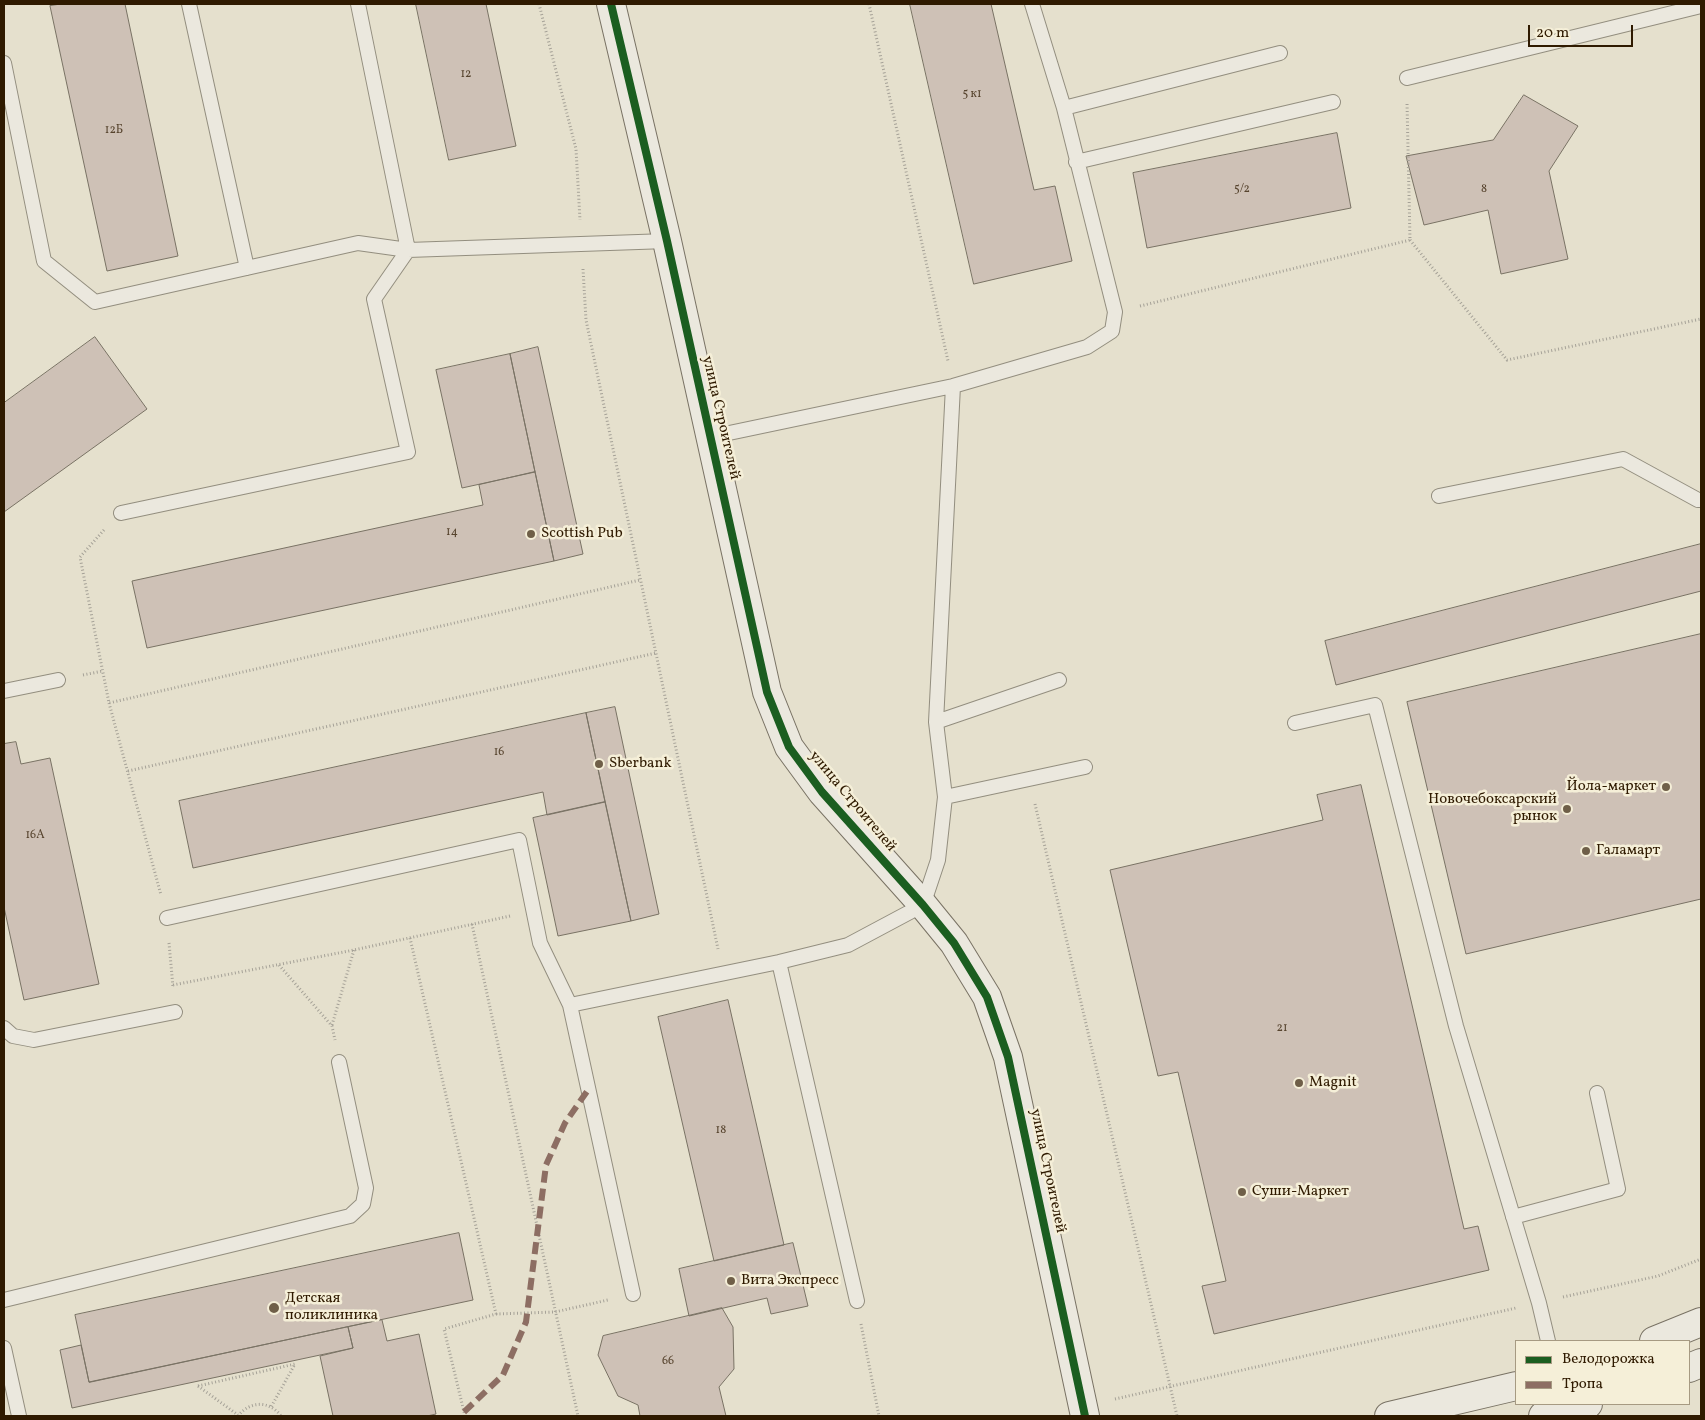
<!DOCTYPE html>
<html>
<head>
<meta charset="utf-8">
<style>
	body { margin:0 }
	#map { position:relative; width:1705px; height:1420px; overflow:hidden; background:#e5e0cd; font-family:Vollkorn,serif }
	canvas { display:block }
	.frame { position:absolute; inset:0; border:5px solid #2f1a00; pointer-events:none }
	.legend { position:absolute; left:1515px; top:1340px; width:175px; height:65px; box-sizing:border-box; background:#f5efd8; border:1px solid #a69a82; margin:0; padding:6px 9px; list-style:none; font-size:15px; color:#2f1a00 }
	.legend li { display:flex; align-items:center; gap:10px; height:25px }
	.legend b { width:25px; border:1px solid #a69a82 }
	.scale { position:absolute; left:1528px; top:25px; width:105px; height:22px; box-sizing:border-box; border:2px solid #2f1a00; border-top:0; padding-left:6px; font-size:15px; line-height:18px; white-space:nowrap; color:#2f1a00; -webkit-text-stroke:4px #f5efd8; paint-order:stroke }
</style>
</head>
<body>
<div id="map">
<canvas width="1705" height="1420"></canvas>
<div class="frame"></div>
<ul class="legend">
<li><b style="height:6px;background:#1b5e20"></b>Велодорожка</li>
<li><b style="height:6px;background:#8d6e63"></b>Тропа</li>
</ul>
<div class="scale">20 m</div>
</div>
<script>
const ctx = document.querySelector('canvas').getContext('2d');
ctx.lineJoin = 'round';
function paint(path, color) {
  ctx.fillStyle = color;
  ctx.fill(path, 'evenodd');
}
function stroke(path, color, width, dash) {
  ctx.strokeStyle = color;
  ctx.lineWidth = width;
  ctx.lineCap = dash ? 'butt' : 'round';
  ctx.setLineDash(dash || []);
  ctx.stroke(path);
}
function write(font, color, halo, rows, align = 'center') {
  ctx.font = font + ' Vollkorn,serif';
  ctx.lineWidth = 5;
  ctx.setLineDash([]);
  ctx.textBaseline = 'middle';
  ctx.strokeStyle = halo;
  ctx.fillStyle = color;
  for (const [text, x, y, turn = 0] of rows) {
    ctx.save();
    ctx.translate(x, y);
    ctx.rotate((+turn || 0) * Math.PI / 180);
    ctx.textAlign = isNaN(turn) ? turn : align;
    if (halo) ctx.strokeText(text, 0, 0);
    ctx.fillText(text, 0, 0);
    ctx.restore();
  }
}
const building = new Path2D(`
	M61,4h64l53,252 -71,15 -57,-265z
	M416,4h70l30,142 -67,14z
	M910,4h81l43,186 21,-4 17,75 -98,23z
	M1524,95l54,31 -29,45 19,88 -67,15 -13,-64 -64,15 -18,-69 87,-16z
	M1337,133l14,75 -204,40 -14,-75z
	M95,337l52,72 -143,103v-109z
	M538,347l45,207 -29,7 -44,-207z
	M510,354l25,118 -73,16 -26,-118z
	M535,472l19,89 -407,87 -15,-67 351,-76 -4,-20z
	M1701,544v47l-365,94 -11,-44z
	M1701,634v265l-235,55 -59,-252z
	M615,707l44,207 -28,7 -45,-208z
	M586,713l19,89 -58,13 -4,-23 -350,76 -14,-67z
	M16,742l5,22 29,-6 49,226 -75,16 -20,-93v-163z
	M1361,785l103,444 14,-3 11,44 -275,64 -12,-48 24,-5 -48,-209 -20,4 -48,-206 213,-50 -6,-25z
	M605,802l26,119 -73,15 -25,-118z
	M728,1000l56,245 -70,16 -56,-244z
	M459,1233l14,67 -384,82 -14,-67z
	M793,1243l15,63 -37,8 -4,-16 -78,18 -10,-47z
	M722,1308l11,19 1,42 -15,18 7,29h-86l-2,-11 -20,-9 -20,-41 5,-19z
	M382,1320l5,21 32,-7 17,80 -9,2h-94l-13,-60 33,-8 -5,-21z
	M348,1327l5,21 -281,60 -12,-58 21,-5 8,37z`);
const path = new Path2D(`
	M539,4l37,145 4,71
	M869,4l79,357
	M1410,240l97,120 194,-41
	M583,269l3,51 132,629
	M1140,306l270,-66 -3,-138
	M104,530l-24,27 29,146 531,-123
	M83,675l20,-4
	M109,703l52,192
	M128,771l528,-118
	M1035,804l142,612
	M472,924l106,492
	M410,938l86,376 -52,15 21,87
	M169,943l4,44
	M279,965l53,61 3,14
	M173,985l181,-35 156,-34
	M332,1025l22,-75
	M1563,1297l95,-21 43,-17
	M496,1314l59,-2 53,-12
	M861,1324l18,92
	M198,1386l97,-22 -24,43
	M198,1386l40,29
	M1115,1399l401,-91
	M238,1416c12,-15 31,-16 43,0`);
const lane = new Path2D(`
	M189,4l58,264
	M358,4l50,246 259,-9
	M4,63l40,198 51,41 263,-59 50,7 -34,49 34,153 -287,61
	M1407,78l294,-72
	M1064,108l216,-55
	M1076,162l257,-60
	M710,437l243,-51 134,-39 25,-16 3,-19 -51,-204 -32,-104
	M1439,496l184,-37 75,41h3
	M4,691l54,-11
	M936,722l123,-42
	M1295,723l80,-18 81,321 83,277 9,38
	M945,797l140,-30
	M167,918l352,-78 21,103 30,62 63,289
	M779,962l78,339
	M570,1005l209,-43 69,-17 75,-40 15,-45 7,-63 -9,-75 17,-336
	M4,1028l9,8 21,4 141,-28
	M1513,1217l105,-28 -21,-96
	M4,1300l346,-84 13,-12 3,-16 -27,-126
	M4,1348l15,68`);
const secondary = new Path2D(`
	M611,4l56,237 100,451 22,55 33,45 101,113 31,38 33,54 21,60 77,359
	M1654,1341l47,-19
	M1689,1368l12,-5
	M1389,1416l127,-30
	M1543,1416l45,-12`);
const quiet = new Path2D(`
	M464,1412l39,-37 23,-53 20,-157 19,-42 23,-33`);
const cycleway = new Path2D(`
	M611,4l56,237 100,451 22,55 33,45 101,113 31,38 33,54 21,60 77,359`);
const markers = [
	[531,534,5,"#6f5f48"],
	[599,764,5,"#6f5f48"],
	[1666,787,5,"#6f5f48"],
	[1567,809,5,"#6f5f48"],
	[1586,851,5,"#6f5f48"],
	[1299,1083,5,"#6f5f48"],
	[1242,1192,5,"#6f5f48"],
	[731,1281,5,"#6f5f48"],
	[274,1308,6,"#6f5f48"]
];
const numberNames = [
	["12",466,75],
	["5 к1",972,95],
	["12Б",114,131],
	["5/2",1242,190],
	["8",1484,190],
	["14",452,533],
	["16",499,753],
	["16А",35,836],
	["21",1282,1029],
	["18",721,1131],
	["66",668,1362]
];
const streetNames = [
	["улица Строителей",720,418,77],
	["улица Строителей",852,802,50],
	["улица Строителей",1047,1171,78]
];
const poiNames = [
	["Scottish Pub",541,534],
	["Sberbank",609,764],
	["Йола-маркет",1656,787,"right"],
	["Новочебоксарский",1557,800,"right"],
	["рынок",1557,817,"right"],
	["Галамарт",1596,851],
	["Magnit",1309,1083],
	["Суши-Маркет",1252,1192],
	["Вита Экспресс",741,1281],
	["Детская",285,1299],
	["поликлиника",285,1316]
];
paint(building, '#cec1b6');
stroke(building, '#797264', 1);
stroke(lane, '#938e7f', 16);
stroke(secondary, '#797264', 30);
stroke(path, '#a5a197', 3, [1, 2.5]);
stroke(lane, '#ebe8de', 14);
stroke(secondary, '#ebe8de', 28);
stroke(quiet, '#8d6e63', 6, [12, 6]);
stroke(cycleway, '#1b5e20', 8);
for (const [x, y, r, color] of markers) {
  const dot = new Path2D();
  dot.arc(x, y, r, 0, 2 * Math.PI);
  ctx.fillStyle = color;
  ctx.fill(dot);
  stroke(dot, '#f5efd8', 2);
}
write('12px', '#57442e', null, numberNames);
write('15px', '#2f1a00', '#f5efd8', streetNames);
write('15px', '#2f1a00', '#f5efd8', poiNames, 'left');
</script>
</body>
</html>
